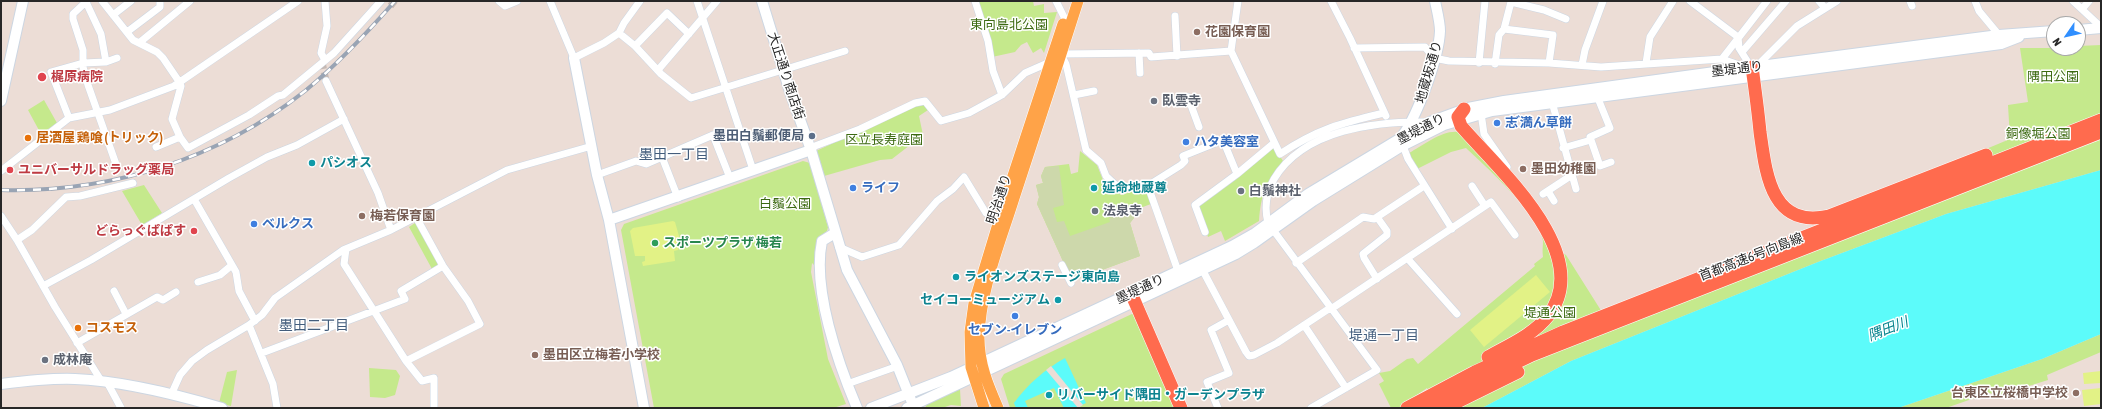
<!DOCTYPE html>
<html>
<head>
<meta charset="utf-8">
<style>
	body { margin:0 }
	#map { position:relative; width:2102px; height:409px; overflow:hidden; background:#ecddd6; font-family:"Asap Condensed",sans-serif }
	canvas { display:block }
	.frame { position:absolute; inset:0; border:2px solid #272727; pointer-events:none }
	.north { position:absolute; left:2046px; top:16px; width:40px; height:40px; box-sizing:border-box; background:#fff; border:1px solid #a9a9a9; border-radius:50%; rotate:236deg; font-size:11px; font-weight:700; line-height:16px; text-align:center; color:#272727 }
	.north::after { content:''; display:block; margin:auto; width:14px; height:18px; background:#308fff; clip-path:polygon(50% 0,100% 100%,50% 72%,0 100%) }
</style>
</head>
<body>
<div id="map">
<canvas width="2102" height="409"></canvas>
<div class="frame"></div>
<div class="north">N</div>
</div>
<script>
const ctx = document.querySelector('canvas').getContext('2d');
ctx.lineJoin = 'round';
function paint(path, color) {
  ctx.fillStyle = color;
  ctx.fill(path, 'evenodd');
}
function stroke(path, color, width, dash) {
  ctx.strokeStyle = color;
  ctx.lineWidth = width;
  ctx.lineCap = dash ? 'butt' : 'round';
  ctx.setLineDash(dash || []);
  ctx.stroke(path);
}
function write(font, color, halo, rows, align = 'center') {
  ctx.font = font + ' "Asap Condensed","Noto Sans JP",sans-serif';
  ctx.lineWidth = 3;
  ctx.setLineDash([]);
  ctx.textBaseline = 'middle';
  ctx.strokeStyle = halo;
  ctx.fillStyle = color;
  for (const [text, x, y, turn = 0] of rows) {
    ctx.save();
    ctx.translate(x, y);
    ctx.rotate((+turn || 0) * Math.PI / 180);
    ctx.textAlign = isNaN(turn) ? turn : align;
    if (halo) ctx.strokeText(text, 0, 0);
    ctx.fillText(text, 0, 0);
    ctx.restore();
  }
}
const green = new Path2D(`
	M978,1h55l1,5 10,-2v9l13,-1 -13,41 -3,-5 -8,5 -6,-11 -6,3 -6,7 -23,5z
	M2101,45v125l-155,44 -128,48 -247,99 -89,47h-45l-10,-20 -29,20h-7l-12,-24 5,-3 -5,-8 11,-2 17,-12 6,-1 5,6 117,-98 -1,-2 9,-7c-1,-6 0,-11 0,-16 -5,-28 -56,-73 -77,-93l-15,4 -34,17 -8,-16c14,-8 35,-24 50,-21l72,77 30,43 5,3 41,65 221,-85 -7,-17 189,-79 -2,-34 20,-3 -8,-54h58v-2z
	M44,100l13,23 -16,11 -13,-24z
	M918,104l6,1 4,5 -9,6 4,19 -31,24 -12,1 -56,16 -8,-25z
	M1274,147l9,14c-17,22 -22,32 -24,60l-34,20 -4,-10 -13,6 -10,-32z
	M1080,151l17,14 6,15 18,15 20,-6 6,3 4,12 -19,7 2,7 -4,5 10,33 -68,25 -35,-77 2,-7 -3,-12 7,-2 -2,-7 4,-9 24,-3 2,10 7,-2z
	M803,161l7,2 18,64 -1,4 -6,5 -6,30 -3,-3 -1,9 17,87 18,45 -13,4h-179l-33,-178 3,-6z
	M144,185l18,28 -20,12 -20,-34z
	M415,223l2,1 21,39 -1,3 -5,3 -23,-42z
	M1134,313l40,95h-164l-9,-29 3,-5z
	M2101,334v18l-54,23 1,5 -48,15 -11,-2 -43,15h-48l144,-49z
	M369,368l27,2 4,6 -5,19 -10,3 -15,-1z
	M237,370l-6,36 -12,-3 8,-31z
	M960,389l1,17 -10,-1 -9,3h-17l2,-4z`);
const cemetery = new Path2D(`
	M1059,166l5,39 -11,3 4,14 7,-1 6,15 40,-14 -1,-4 23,-7 2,7 -4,5 10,33 -68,25 -35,-77 2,-7 -3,-12 7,-2 -2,-7 4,-9z`);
const pitch = new Path2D(`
	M673,221l2,1 4,14 -1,14 -4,1 1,10 -32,5 -1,-4 3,-1v-5h-10l-5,-25 3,-3z
	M1536,275l14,17 -66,55 -14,-17z
	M2101,371v12l-17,1 -1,-11z
	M2101,388v16l-17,2 -2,-16z`);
const water = new Path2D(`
	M2101,170v164l-59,25 -144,49h-416l89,-47 247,-99 128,-48z
	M1065,358l21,45 -11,5h-11l-10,-20 -29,13 3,7h-12l-2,-5c14,-19 30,-33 51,-45z`);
const pier = new Path2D(`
	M1051,366l32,39 -5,3 -32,-38z`);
const streetTunnel = new Path2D(`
	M390,1l6,5
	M322,62l4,19`);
const street = new Path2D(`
	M87,1l-14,13v5l10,31v17l5,18 29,82
	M102,1l31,39 24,12 6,6 17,25 1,3 -9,33 8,18 -24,10
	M499,1l6,5 12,-5
	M550,1l24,57 30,-15 15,-10 5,-10 16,-22
	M697,1l56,169
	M975,1l13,40 5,30 9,24
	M1056,1l9,18
	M1331,1l19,37 36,78
	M1690,1l48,36 1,11 12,19
	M1819,1l6,7
	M1910,1l2,5
	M1975,1l4,10 20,24
	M2073,1l28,26
	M86,2l15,32 5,28
	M2083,8l6,-7
	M113,15l18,-14
	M1175,16l2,40
	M1504,29l7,-27 33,8 22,9
	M127,32l33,-25v-6
	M619,33l16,13 26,28 30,24 154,-47
	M139,43l51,-42
	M635,46l32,-33 22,21
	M1354,48l71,-1 9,11 15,3 100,2 52,4 121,-8 23,8
	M1231,51l49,103c38,-25 61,-31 104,-41
	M1742,52l44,-51
	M1139,53l1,20
	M1061,54l5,10 20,86 15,13 5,13 15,14 22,-6 6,5 29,82
	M1061,54l88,-1 2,4 80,-6 7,-50
	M1722,59l45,-58
	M325,60l-4,-7 6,-27 -2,-25
	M1479,63l6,-62
	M1646,63l4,-26 23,-36
	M1495,64l4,-29 5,-6 49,6 -4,28
	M1582,65l3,-15 18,-49
	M1757,66l40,-40 40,-25
	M658,70l59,-69
	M326,81l52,112 13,37
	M1074,95l20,-4
	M1188,97l11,30
	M1552,102l24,87
	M1481,113l3,21 23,33
	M69,118l-18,-46 32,-9 23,-1 11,-4
	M180,137l8,11 61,-33 29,-19 5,-1 51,-42 47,-52
	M1591,140l-1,-3 20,-9 -13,-32
	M1402,143l6,16 44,70
	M1563,148l28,-8 9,26 11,-4
	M811,150l4,-4 45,-17 55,-26 10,-2 16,20 28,-8 33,-18 23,-22 25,-11
	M662,157l16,41
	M1,171l68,-53 41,-8 64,-24 124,-85
	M1237,174l37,-31
	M597,175l39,-14 10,3 67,-29 17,43
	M1472,186l13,20
	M1146,187l35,-22 4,-4 -2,-5 40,-16 14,34 -42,31 10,27
	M1548,191l6,10
	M1543,194l29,-19
	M194,199l42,73 3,19 16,30
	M1,216l16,24 38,67 47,75
	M17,240l15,-10 34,-33 14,-1 53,-13
	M839,247l23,10 37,-12 38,-44 16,-12 11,-12 22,36 14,5
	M346,249l-2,15 62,97 16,20 12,-3v30
	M1408,259l49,55
	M1296,263l67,-46 11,2 50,-33
	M1062,265l9,18
	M1202,269l44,83 3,4 5,-1 23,-12 50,-33 4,-1 160,-107 24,33
	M1377,279l-13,-21 -1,-4 24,-19v-4l-10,-14
	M198,282l22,-7 12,-10
	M43,286l48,-26 138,-82 38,-21 30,-12 47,-26
	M114,291l12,23
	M249,325l24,59 4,24
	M1304,325l42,63
	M77,343l80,-46 6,3 13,-8
	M262,353l143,-54 -4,-8 42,-25
	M406,361l74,-37 -12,-23 -25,-35 -27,-49
	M107,382l14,26
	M847,384l51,-18
	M171,395l9,-20 12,-14 15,-11 42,-25 13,-10 13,-17 68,-48 48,-20 116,-60 85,-24
	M1218,408l-11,-26 22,-9 -18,-43 18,-10
	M1311,408l66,-38 -109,-147c-4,-16 -2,-30 6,-44 30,-50 102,-58 155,-57`);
const secondary = new Path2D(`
	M762,1l28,91 21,58 36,120 50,95 14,35
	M2078,30l23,-2
	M574,58l23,117 12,45 35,188
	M1,101l22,-100
	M1403,135c15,-21 36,-78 37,-104 0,-9 -3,-20 -5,-30
	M609,220l202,-70
	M835,233l-13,8c-10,48 16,122 35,167
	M1,384c24,-3 49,-6 74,-5 49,2 100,15 147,29
	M871,408l80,-31 281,-131 23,-13 53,-39 93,-56 29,-16 38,-14 36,-7 218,-30 277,-36 55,-4
	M907,408l329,-154 18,-11 59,-42 89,-55 42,-21 48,-14 509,-67 18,-7`);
const primary = new Path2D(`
	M984,408l-13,-41 -1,-35 4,-29 34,-112 55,-167
	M998,408c-10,-23 -19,-44 -19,-70 1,-48 21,-95 35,-140 22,-66 43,-131 64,-197`);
const highway = new Path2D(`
	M1752,67c3,22 6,43 8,65 6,42 11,97 69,84l157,-61
	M1464,109l-6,8 3,9c37,43 135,128 87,190 -15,19 -39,29 -60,41
	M1131,293l50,115
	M1407,408l68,-36 88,-40 538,-212
	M1427,408l49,-26 56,-27 569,-223
	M1445,408l73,-36`);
const rail = new Path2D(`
	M1,190c109,3 218,-31 304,-99 33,-27 62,-58 90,-90`);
const markers = [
	[1197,32,4,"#8d6e63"],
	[42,77,5,"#e0444e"],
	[1154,101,4,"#6b7280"],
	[1497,123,4,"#3f7fe0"],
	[812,136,4,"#5c6f8a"],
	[28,138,4,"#e8710a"],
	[1186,142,4,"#3f7fe0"],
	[312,163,4,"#0f9aa8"],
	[1523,169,4,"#8d6e63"],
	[10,170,4,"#e0444e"],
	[853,188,4,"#3f7fe0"],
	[1094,188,4,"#0f9aa8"],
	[1241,191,4,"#6b7280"],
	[1095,211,4,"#6b7280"],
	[362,216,4,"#8d6e63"],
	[254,224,4,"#3f7fe0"],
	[194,231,4,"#e0444e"],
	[655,243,4,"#2e9e5b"],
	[956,277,4,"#0f9aa8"],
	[1058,300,4,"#0f9aa8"],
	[1015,316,4,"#3f7fe0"],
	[78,328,4,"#e8710a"],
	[535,355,4,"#8d6e63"],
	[45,360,4,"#6b7280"],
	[2076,393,4,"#8d6e63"],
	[1049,395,4,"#0f9aa8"]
];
const parkNames = [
	["東向島北公園",1009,25],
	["隅田公園",2053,77],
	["銅像堀公園",2038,134],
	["区立長寿庭園",884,140],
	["白鬚公園",785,204],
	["堤通公園",1550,313]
];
const educationNames = [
	["花園保育園",1205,32],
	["墨田幼稚園",1531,169],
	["梅若保育園",370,216],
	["墨田区立梅若小学校",543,355],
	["台東区立桜橋中学校",2068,393,"right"]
];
const streetNames = [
	["墨堤通り",1737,69,-7],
	["地蔵坂通り",1429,72,-74],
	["大正通り商店街",786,76,72],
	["墨堤通り",1421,129,-27],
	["明治通り",999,199,-72],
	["首都高速6号向島線",1751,257,-21],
	["墨堤通り",1140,289,-25]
];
const healthNames = [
	["梶原病院",51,77],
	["ユニバーサルドラッグ薬局",18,170],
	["どらっぐぱぱす",186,231,"right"]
];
const worshipNames = [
	["臥雲寺",1162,101],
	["白鬚神社",1249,191],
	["法泉寺",1103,211],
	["成林庵",53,360]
];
const shopNames = [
	["志 ゙満ん草餅",1505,123],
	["ハタ美容室",1194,142],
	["ライフ",861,188],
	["ベルクス",262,224],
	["セブン-イレブン",1015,330,"center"]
];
const serviceNames = [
	["墨田白鬚郵便局",804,136]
];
const foodNames = [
	["居酒屋 鶏喰 (トリック)",36,138],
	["コスモス",86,328]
];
const cultureNames = [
	["パシオス",320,163],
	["延命地蔵尊",1102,188],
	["ライオンズステージ東向島",964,277],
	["セイコーミュージアム",1050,300,"right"],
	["リバーサイド隅田・ガーデンプラザ",1057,395]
];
const leisureNames = [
	["スポーツプラザ 梅若",663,243]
];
const neighbourhoodNames = [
	["墨田一丁目",674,155],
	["墨田二丁目",314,326],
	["堤通一丁目",1384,336]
];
const waterNames = [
	["隅田川",1888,329,-21]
];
paint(green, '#c5e98c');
paint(cemetery, '#cdd8ab');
paint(pitch, '#e2f286');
paint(water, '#5cfbfa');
paint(pier, '#ecddd6');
stroke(streetTunnel, '#c5b9b3', 7, [7, 3.5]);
stroke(street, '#ccd6e2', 8);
stroke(secondary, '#ccd6e2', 12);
stroke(primary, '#fff', 12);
stroke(highway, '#fff', 14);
stroke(street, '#fff', 7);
stroke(secondary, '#fff', 10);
stroke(primary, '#ffa348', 11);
stroke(highway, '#ff6b4e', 13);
stroke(rail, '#99a4b4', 4);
stroke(rail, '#fff', 2.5, [8]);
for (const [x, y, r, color] of markers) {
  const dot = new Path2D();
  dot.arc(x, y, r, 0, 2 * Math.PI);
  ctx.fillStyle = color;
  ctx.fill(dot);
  stroke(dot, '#fff', 1.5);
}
write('13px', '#3c6a11', '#fff', parkNames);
write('bold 13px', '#785e54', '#fff', educationNames, 'left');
write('13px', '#272727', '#fff', streetNames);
write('bold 13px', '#be3a42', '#fff', healthNames, 'left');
write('bold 13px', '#5b616d', '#fff', worshipNames, 'left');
write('bold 13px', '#366cbe', '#fff', shopNames, 'left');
write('bold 13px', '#4e5e75', '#fff', serviceNames, 'right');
write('bold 13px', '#c56008', '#fff', foodNames, 'left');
write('bold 13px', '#0d838f', '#fff', cultureNames, 'left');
write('bold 13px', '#27864d', '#fff', leisureNames, 'left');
write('14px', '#435d7c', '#fff', neighbourhoodNames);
write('italic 14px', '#03828c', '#fff', waterNames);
</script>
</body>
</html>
